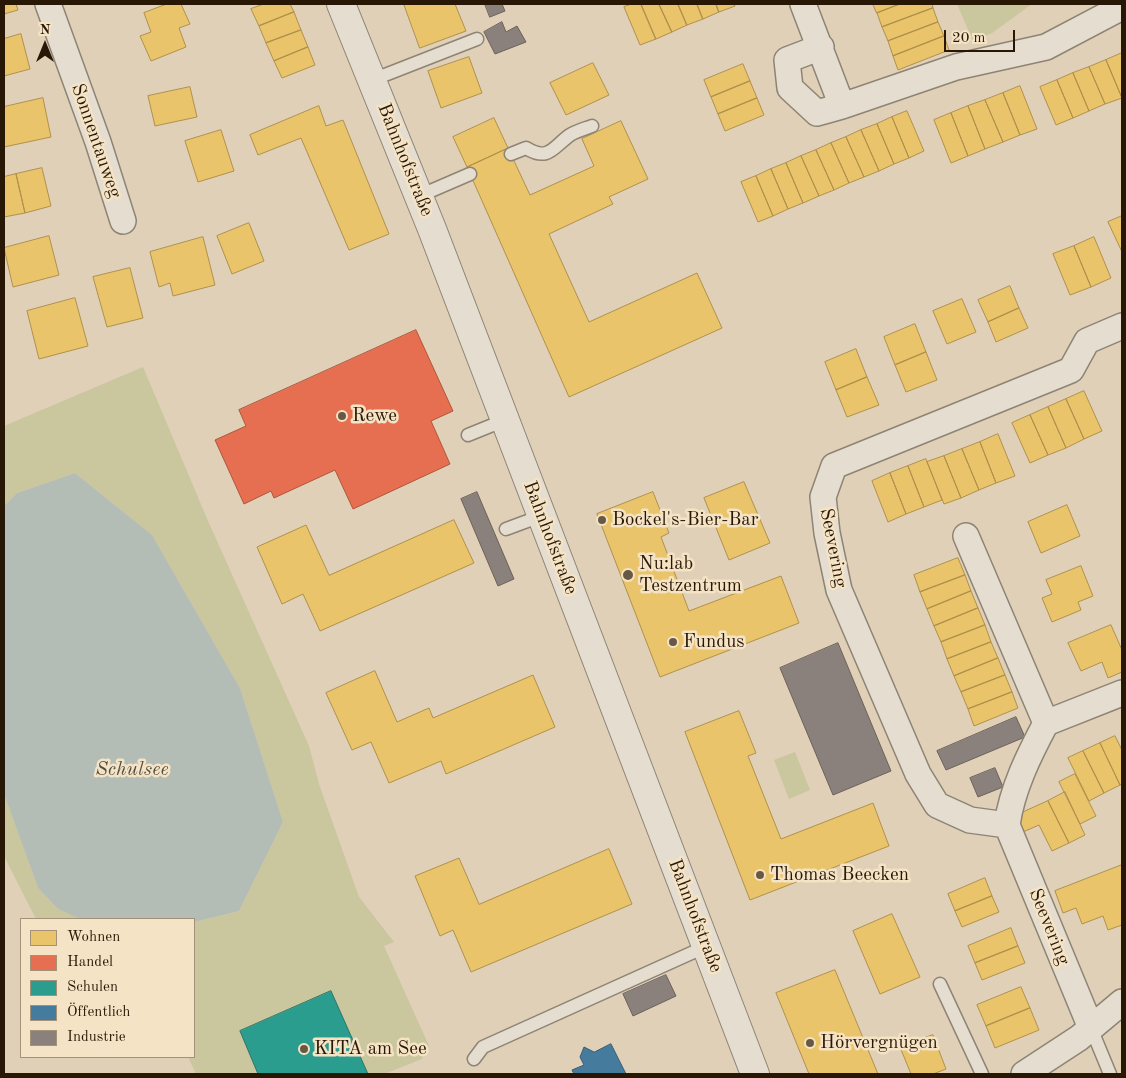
<!DOCTYPE html>
<html>
<head>
<meta charset="utf-8">
<style>
	body { margin:0 }
	#map { position:relative; width:1126px; height:1078px; overflow:hidden; background:#dfd0b7; font-family:"Old Standard TT",serif }
	canvas { display:block }
	.frame { position:absolute; inset:0; border:5px solid #291706; pointer-events:none }
	.legend { position:absolute; left:20px; top:918px; width:175px; height:140px; box-sizing:border-box; background:#f5e3c5; border:1px solid #a39179; margin:0; padding:6px 9px; list-style:none; font-size:15px; color:#291706 }
	.legend li { display:flex; align-items:center; gap:10px; height:25px }
	.legend b { width:25px; border:1px solid #a39179 }
	.north { position:absolute; left:20px; top:20px; width:50px; height:50px; -webkit-text-stroke:4px #f5e3c5; paint-order:stroke; rotate:0deg; font-size:14px; font-weight:700; line-height:20px; text-align:center; color:#291706 }
	.north::after { content:''; display:block; margin:auto; width:18px; height:22px; background:#291706; clip-path:polygon(50% 0,100% 100%,50% 72%,0 100%) }
	.scale { position:absolute; left:944px; top:30px; width:71px; height:22px; box-sizing:border-box; border:2px solid #291706; border-top:0; padding-left:6px; font-size:15px; line-height:18px; white-space:nowrap; color:#291706; -webkit-text-stroke:4px #f5e3c5; paint-order:stroke }
</style>
</head>
<body>
<div id="map">
<canvas width="1126" height="1078"></canvas>
<div class="frame"></div>
<ul class="legend">
<li><b style="height:14px;background:#e9c46a"></b>Wohnen</li>
<li><b style="height:14px;background:#e76f51"></b>Handel</li>
<li><b style="height:14px;background:#2a9d8f"></b>Schulen</li>
<li><b style="height:14px;background:#457b9d"></b>Öffentlich</li>
<li><b style="height:14px;background:#8a817c"></b>Industrie</li>
</ul>
<div class="north">N</div>
<div class="scale">20 m</div>
</div>
<script>
const ctx = document.querySelector('canvas').getContext('2d');
ctx.lineJoin = 'round';
function paint(path, color) {
  ctx.fillStyle = color;
  ctx.fill(path, 'evenodd');
}
function stroke(path, color, width, dash) {
  ctx.strokeStyle = color;
  ctx.lineWidth = width;
  ctx.lineCap = dash ? 'butt' : 'round';
  ctx.setLineDash(dash || []);
  ctx.stroke(path);
}
function write(font, color, halo, rows, align = 'center') {
  ctx.font = font + ' "Old Standard TT",serif';
  ctx.lineWidth = 5;
  ctx.setLineDash([]);
  ctx.textBaseline = 'middle';
  ctx.strokeStyle = halo;
  ctx.fillStyle = color;
  for (const [text, x, y, turn = 0] of rows) {
    ctx.save();
    ctx.translate(x, y);
    ctx.rotate((+turn || 0) * Math.PI / 180);
    ctx.textAlign = isNaN(turn) ? turn : align;
    if (halo) ctx.strokeText(text, 0, 0);
    ctx.fillText(text, 0, 0);
    ctx.restore();
  }
}
const green = new Path2D(`
	M957,4h75l-40,29 -19,8z
	M143,367l65,154 101,225 10,38 40,113 35,45 -10,4 45,100 -7,13 -38,15h-16l-37,-83 -91,40 18,43h-62l-8,-17h6v-135l45,-11 44,-89 -43,-134 -88,-153 -77,-62 -58,20 -13,13v-80z
	M795,752l15,38 -21,9 -15,-39z
	M4,794l34,94 20,21 26,10h-48l-32,-63z`);
const water = new Path2D(`
	M75,473l77,62 88,153 43,134 -44,89 -45,11v-3h-113l-23,-10 -20,-21 -34,-94v-288l13,-13z`);
const homes = new Path2D(`
	M4,4h12l2,6 -14,4z
	M167,4h14l9,20 -11,4 7,19 -35,14 -11,-25 11,-4 -7,-19z
	M264,4h26l4,8 -35,14 -8,-17z
	M404,4h51l11,27 -46,17z
	M632,4h9l15,35 -16,6 -16,-38z
	M641,4h18l13,28 -16,7z
	M659,4h19l9,21 -15,7z
	M678,4h19l6,15 -16,6z
	M697,4h19l3,8 -16,7z
	M716,4h18l1,2 -16,6z
	M873,4h27l-23,9z
	M900,4h32l1,4 -51,19 -5,-14z
	M933,8l5,14 -50,19 -6,-14z
	M294,12l7,18 -35,13 -7,-17z
	M938,22l6,14 -51,20 -5,-15z
	M301,30l7,17 -34,14 -8,-18z
	M21,34l9,35 -26,7v-37z
	M944,36l5,14 -51,20 -5,-14z
	M308,47l7,18 -33,13 -8,-17z
	M1122,53v45l-16,-38z
	M469,57l13,36 -41,15 -13,-37z
	M1106,60l16,38 -17,6 -16,-37z
	M593,63l16,32 -43,20 -16,-32z
	M743,64l7,17 -39,16 -7,-17z
	M1089,67l16,37 -16,7 -16,-38z
	M1073,73l16,38 -16,7 -16,-38z
	M1057,80l16,38 -17,7 -16,-38z
	M750,81l7,17 -39,16 -7,-17z
	M1020,86l17,43 -17,6 -17,-42z
	M190,87l7,30 -42,9 -7,-30z
	M1003,93l17,42 -17,7 -18,-42z
	M43,98l8,39 -47,10v-40z
	M757,98l7,17 -39,16 -7,-17z
	M985,100l18,42 -18,7 -17,-43z
	M319,106l7,20 17,-6 46,114 -40,16 -48,-112 -43,17 -8,-20z
	M968,106l17,43 -17,7 -17,-43z
	M907,111l17,40 -15,7 -17,-41z
	M951,113l17,43 -17,7 -17,-43z
	M892,117l17,41 -15,6 -17,-40z
	M494,118l14,30 -41,19 -14,-30z
	M621,121l27,58 -39,18 4,7 -64,30 40,88 108,-49 25,55 -153,69 -102,-230 41,-19 22,47 64,-29 -12,-27z
	M877,124l17,40 -15,7 -18,-41z
	M221,130l13,41 -36,11 -13,-41z
	M861,130l18,41 -15,6 -18,-40z
	M846,137l18,40 -15,6 -18,-40z
	M831,143l18,40 -15,7 -18,-40z
	M816,150l18,40 -15,6 -18,-40z
	M801,156l18,40 -16,7 -17,-40z
	M786,163l17,40 -15,6 -17,-40z
	M42,168l9,38 -26,7 -9,-39z
	M771,169l17,40 -15,7 -17,-40z
	M16,174l9,39 -21,4v-40z
	M756,176l17,40 -15,6 -17,-40z
	M1122,216v36l-14,-30z
	M249,223l15,38 -32,13 -15,-38z
	M49,236l10,39 -46,12 -9,-39z
	M203,237l12,48 -42,11 -3,-13 -11,4 -9,-35z
	M1094,237l17,41 -20,9 -17,-41z
	M1074,246l17,41 -21,8 -17,-41z
	M130,268l13,50 -36,9 -14,-50z
	M1010,286l9,22 -31,14 -10,-22z
	M75,298l13,48 -49,13 -12,-48z
	M962,299l14,33 -29,12 -14,-33z
	M1019,308l9,20 -32,14 -8,-20z
	M915,324l11,28 -31,13 -11,-28z
	M856,349l11,28 -31,13 -11,-28z
	M926,352l11,28 -31,12 -11,-27z
	M867,377l12,28 -32,12 -11,-27z
	M1084,391l18,40 -18,8 -18,-40z
	M1066,399l18,40 -18,9 -18,-41z
	M1048,407l18,41 -18,7 -18,-40z
	M1030,415l18,40 -18,8 -18,-40z
	M998,434l17,42 -19,7 -16,-41z
	M980,442l16,41 -17,7 -17,-41z
	M962,449l17,41 -18,8 -17,-42z
	M944,456l17,42 -17,6 -17,-42z
	M926,459l16,41 -18,7 -16,-41z
	M908,466l16,41 -18,7 -16,-41z
	M890,473l16,41 -18,8 -16,-41z
	M744,482l26,61 -41,17 -25,-62z
	M653,492l16,41 -8,4 28,74 92,-35 18,47 -139,54 -63,-163z
	M1067,505l13,31 -39,17 -13,-31z
	M454,520l20,43 -154,68 -17,-37 -21,10 -25,-57 49,-22 23,50z
	M958,558l7,17 -45,17 -6,-17z
	M1081,566l12,30 -15,6 3,8 -29,12 -10,-24 10,-4 -6,-14z
	M965,575l6,16 -44,18 -7,-17z
	M971,591l7,17 -44,18 -7,-17z
	M978,608l7,17 -44,17 -7,-16z
	M985,625l6,17 -44,17 -6,-17z
	M1111,625l11,25v22l-14,6 -6,-16 -21,9 -13,-28z
	M991,642l7,16 -44,18 -7,-17z
	M998,658l7,17 -44,17 -7,-16z
	M375,671l22,51 32,-14 4,10 100,-43 22,52 -109,47 -5,-13 -52,22 -18,-41 -19,8 -26,-57z
	M1005,675l7,17 -44,17 -7,-17z
	M1012,692l6,16 -44,18 -6,-17z
	M739,711l17,42 -8,3 33,83 92,-36 16,43 -139,54 -65,-168z
	M1115,736l7,14v34l-2,1 -20,-42z
	M1100,743l20,42 -16,8 -21,-42z
	M1083,751l21,42 -15,8 -21,-43z
	M1075,774l21,42 -16,8 -21,-42z
	M1065,792l20,43 -16,8 -21,-42z
	M1048,801l21,42 -17,8 -13,-26 -16,7 -8,-16z
	M609,849l23,55 -161,68 -18,-42 -13,6 -25,-60 44,-18 20,46z
	M1122,865v60l-14,5 -5,-14 -21,8 -6,-16 -13,5 -8,-22z
	M985,878l7,18 -37,15 -7,-17z
	M992,896l7,16 -37,15 -7,-16z
	M892,914l28,63 -40,17 -27,-63z
	M1011,928l7,18 -43,17 -7,-17z
	M1018,946l7,17 -43,17 -7,-17z
	M835,970l43,104h-69l-33,-81z
	M1021,987l9,21 -44,18 -9,-21z
	M1030,1008l9,22 -44,18 -9,-22z
	M933,1035l13,34 -13,5h-22l-11,-27z`);
const shops = new Path2D(`
	M416,330l37,81 -22,10 19,43 -97,45 -18,-39 -61,28 -3,-7 -27,13 -29,-64 31,-14 -7,-16z`);
const schools = new Path2D(`
	M331,991l37,83h-110l-18,-43z`);
const public = new Path2D(`
	M611,1044l15,30h-52l-2,-4 12,-5 -4,-8 4,-10 10,5z`);
const industry = new Path2D(`
	M485,4h17l3,7 -15,6z
	M502,22l4,10 11,-6 9,16 -31,12 -11,-22z
	M477,492l37,87 -16,7 -37,-87z
	M838,643l53,128 -58,24 -53,-127z
	M1016,717l9,20 -79,33 -9,-19z
	M995,768l8,19 -25,10 -8,-19z
	M666,975l10,21 -43,20 -10,-22z`);
const service = new Path2D(`
	M372,80l105,-41
	M511,154l15,-6c23,14 27,-1 44,-13 6,-4 14,-6 22,-9
	M419,196l51,-22
	M468,435l37,-15
	M506,529l35,-13
	M940,984l42,90
	M1091,1028l19,46
	M474,1059l9,-12 224,-101`);
const minor = new Path2D(`
	M48,4l50,138 25,79
	M803,4l39,102 114,-39 90,-20 76,-40
	M821,47l-34,13 3,28 27,25 25,-7
	M966,536l80,187
	M1007,825l-37,-5 -33,-15 -19,-31 -79,-184 -12,-57 -4,-36 11,-31 237,-96 16,-29 35,-15
	M1091,1028l-84,-203c5,-36 22,-70 39,-102l76,-30
	M1024,1074l55,-36 43,-36`);
const tertiary = new Path2D(`
	M341,4l91,225 323,845`);
const markers = [
	[342,416,5,"#695844"],
	[602,520,5,"#695844"],
	[628,575,6,"#695844"],
	[673,642,5,"#695844"],
	[760,875,5,"#695844"],
	[810,1043,5,"#695844"],
	[304,1049,5,"#695844"]
];
const streetNames = [
	["Sonnentauweg",96,141,71],
	["Bahnhofstraße",405,160,68],
	["Bahnhofstraße",550,538,69],
	["Seevering",833,548,79],
	["Bahnhofstraße",695,916,69],
	["Seevering",1049,927,68]
];
const poiNames = [
	["Rewe",352,416],
	["Bockel's-Bier-Bar",612,520],
	["Nu:lab",639,564],
	["Testzentrum",639,586],
	["Fundus",683,642],
	["Thomas Beecken",770,875],
	["Hörvergnügen",820,1043],
	["KITA am See",314,1049]
];
const waterNames = [
	["Schulsee",132,770]
];
paint(green, '#cac69d');
paint(water, '#b4bdb5');
paint(homes, '#e9c46a');
stroke(homes, '#af904c', 1);
paint(shops, '#e76f51');
stroke(shops, '#ae553a', 1);
paint(schools, '#2a9d8f');
stroke(schools, '#2a7566', 1);
paint(public, '#457b9d');
stroke(public, '#3d5d70', 1);
paint(industry, '#8a817c');
stroke(industry, '#6d6159', 1);
stroke(service, '#8e8474', 15);
stroke(minor, '#8e8474', 28);
stroke(tertiary, '#8e8474', 30);
stroke(service, '#e4ddd0', 12);
stroke(minor, '#e4ddd0', 25);
stroke(tertiary, '#e4ddd0', 28);
for (const [x, y, r, color] of markers) {
  const dot = new Path2D();
  dot.arc(x, y, r, 0, 2 * Math.PI);
  ctx.fillStyle = color;
  ctx.fill(dot);
  stroke(dot, '#f5e3c5', 2);
}
write('19px', '#291706', '#f5e3c5', streetNames);
write('19px', '#291706', '#f5e3c5', poiNames, 'left');
write('italic 20px', '#534e43', '#f5e3c5', waterNames);
</script>
</body>
</html>
